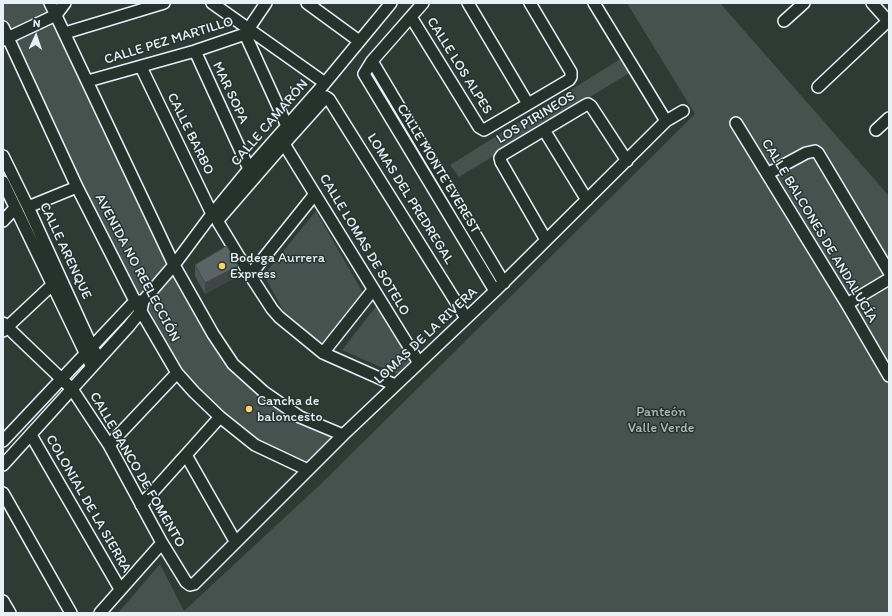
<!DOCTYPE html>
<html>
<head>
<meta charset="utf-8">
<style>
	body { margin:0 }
	#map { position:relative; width:892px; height:616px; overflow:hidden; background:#2e3b35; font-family:Itim,sans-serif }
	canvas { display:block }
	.frame { position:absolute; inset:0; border:4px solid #e8f1f8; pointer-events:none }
	.north { position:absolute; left:16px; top:16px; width:40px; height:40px; -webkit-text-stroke:3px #26332d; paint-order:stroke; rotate:3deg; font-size:11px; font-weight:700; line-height:16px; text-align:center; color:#e8f1f8 }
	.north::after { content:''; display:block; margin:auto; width:14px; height:18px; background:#e8f1f8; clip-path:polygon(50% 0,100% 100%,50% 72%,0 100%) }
</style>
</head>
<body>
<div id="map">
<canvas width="892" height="616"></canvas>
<div class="frame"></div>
<div class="north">N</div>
</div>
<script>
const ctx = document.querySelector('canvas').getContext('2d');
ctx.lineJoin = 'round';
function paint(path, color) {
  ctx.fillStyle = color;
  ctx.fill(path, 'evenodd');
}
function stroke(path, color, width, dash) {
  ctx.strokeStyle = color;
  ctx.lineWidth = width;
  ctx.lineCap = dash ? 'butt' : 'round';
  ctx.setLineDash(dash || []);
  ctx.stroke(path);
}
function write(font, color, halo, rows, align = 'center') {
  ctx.font = font + ' Itim,sans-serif';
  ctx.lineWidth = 3;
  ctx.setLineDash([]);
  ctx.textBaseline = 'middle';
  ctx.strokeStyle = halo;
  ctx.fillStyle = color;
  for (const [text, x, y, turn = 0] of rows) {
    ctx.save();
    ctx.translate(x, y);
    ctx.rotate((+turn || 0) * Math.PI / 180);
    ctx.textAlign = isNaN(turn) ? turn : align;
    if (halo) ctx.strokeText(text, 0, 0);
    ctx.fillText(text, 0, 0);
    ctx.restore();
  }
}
const green = new Path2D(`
	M3,3h47l163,331 51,58 79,43 -35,35 -53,-25 -78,-72 -42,-72 -132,-275z
	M627,3h93l169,193v417h-771l42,-49 24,47 140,-130 371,-367z
	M622,58l9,14 -172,105 -9,-12z
	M316,211l47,82 -41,50 -38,-31 -20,-37z
	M378,304l37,57 -14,15 -59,-26z`);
const minor = new Path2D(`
	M50,3l124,262 39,69 20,30 31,28 36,25 43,18
	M212,3l113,80
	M307,3l52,38
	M423,3l-51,58 -8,13 131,217
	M468,3l60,101
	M594,3l72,118
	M872,3l17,19
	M411,17l68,110 5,3 85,-50 2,-3v-5l-41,-69
	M784,21l20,-18
	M3,27l74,160 58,114 42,72 17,19 26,25 35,28 53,25
	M65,33l99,-30
	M245,34l42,92
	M3,40l53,-25 9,-12
	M195,51l54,118
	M372,61l132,222
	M141,67l71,147
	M88,81l107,-30 50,-17 21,-31
	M818,87l71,-67
	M736,123l111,181 42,72
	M544,130l43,70
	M876,130l13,-12
	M284,144l135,219
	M3,156l25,51 64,140 7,12
	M767,174l39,-21 9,-2 3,2 71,119
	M3,182l89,185
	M28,207l49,-20
	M3,221l12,-13
	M546,240l-45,-78 -1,-4 2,-3 82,-49 4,-2 3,2 36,55
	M250,275l65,-81
	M847,304l42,-25
	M3,323l69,66 37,56 53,98 24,39 4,3 4,-1 149,-149 152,-144 171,-170 17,-10
	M3,331l49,-46
	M323,353l50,-63
	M395,385l-72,-32 -44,-36 -7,-8 -22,-34 -32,-53 1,-3 65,-75 42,-47 3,2 137,219
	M31,435l89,154
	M3,441l132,-140h7
	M109,445l68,-72
	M186,455l49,86
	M3,465l126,-139 12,-15 2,-10 31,-36 38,-51 37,-45 76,-86 66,-80
	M3,493l68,120
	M141,505l79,-88
	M3,601l7,12
	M100,613l62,-70`);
const wall = new Path2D(`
	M195,265l43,11 -33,18 -10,-18z`);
const shadedWall = new Path2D(`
	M238,266v10l-33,18v-11z`);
const building = new Path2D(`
	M227,246l11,20 -33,17 -10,-18z`);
const markers = [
	[222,266,4,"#ffd166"],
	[249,409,4,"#ffd166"]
];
const streetNames = [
	["CALLE PEZ MARTILLO",169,41,-17],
	["CALLE LOS ALPES",459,66,58],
	["MAR SOPA",230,93,65],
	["LOS PIRINEOS",536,118,-31],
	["CALLE CAMARÓN",270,123,-49],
	["CALLE BARBO",190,134,64],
	["CALLE MONTE EVEREST",438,169,59],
	["LOMAS DEL PREDREGAL",410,199,58],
	["CALLE BALCONES DE ANDALUCÍA",819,231,59],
	["CALLE LOMAS DE SOTELO",364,245,59],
	["CALLE ARENQUE",65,251,65],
	["AVENIDA NO REELECCIÓN",137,268,62],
	["LOMAS DE LA RIVERA",426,336,-43],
	["CALLE BANCO DE FOMENTO",137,470,60],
	["COLONIAL DE LA SIERRA",88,504,60]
];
const poiNames = [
	["Bodega Aurrera",230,258],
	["Express",230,274],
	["Cancha de",257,401],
	["baloncesto",257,417]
];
const parkNames = [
	["Panteón",661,412],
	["Valle Verde",661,428]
];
paint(green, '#45524e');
stroke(minor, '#e8f1f8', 14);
stroke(minor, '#26332d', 11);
paint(wall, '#4d5755');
paint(shadedWall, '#3e4745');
paint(building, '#596563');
stroke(building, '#3e4745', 1);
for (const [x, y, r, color] of markers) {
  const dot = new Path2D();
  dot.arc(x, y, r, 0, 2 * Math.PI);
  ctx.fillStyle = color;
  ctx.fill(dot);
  stroke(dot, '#26332d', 1.5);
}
write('14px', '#e8f1f8', '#26332d', streetNames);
write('14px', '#e8f1f8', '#26332d', poiNames, 'left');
write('14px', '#afb9bc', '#26332d', parkNames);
</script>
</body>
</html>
